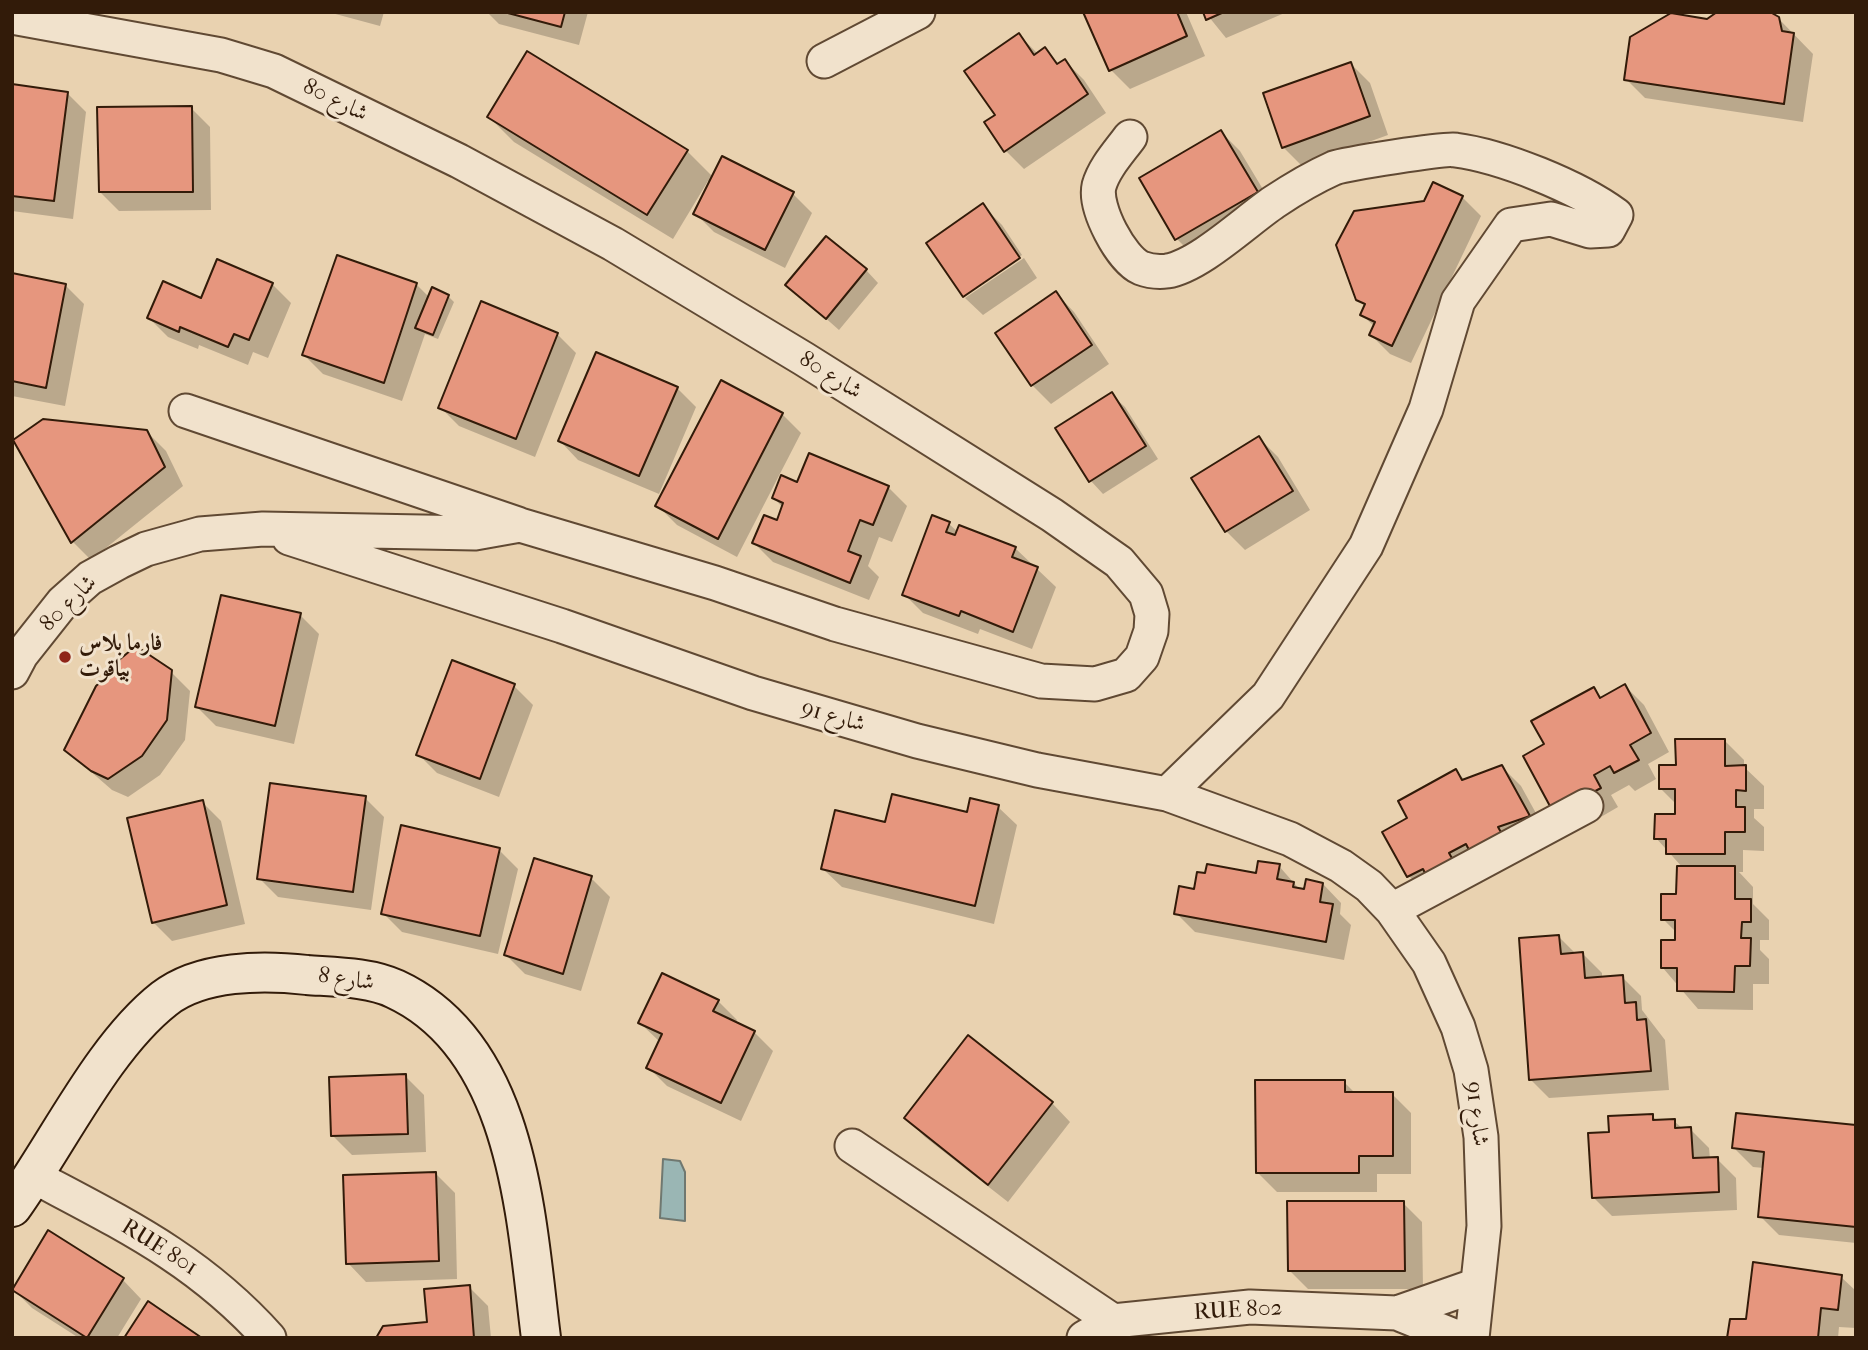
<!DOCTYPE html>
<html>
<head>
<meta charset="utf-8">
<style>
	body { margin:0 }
	#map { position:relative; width:1868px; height:1350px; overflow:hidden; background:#e9d2b0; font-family:"IM FELL French Canon",serif }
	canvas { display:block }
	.frame { position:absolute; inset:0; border:14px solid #321b09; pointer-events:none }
</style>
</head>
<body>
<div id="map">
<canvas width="1868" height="1350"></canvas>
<div class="frame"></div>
</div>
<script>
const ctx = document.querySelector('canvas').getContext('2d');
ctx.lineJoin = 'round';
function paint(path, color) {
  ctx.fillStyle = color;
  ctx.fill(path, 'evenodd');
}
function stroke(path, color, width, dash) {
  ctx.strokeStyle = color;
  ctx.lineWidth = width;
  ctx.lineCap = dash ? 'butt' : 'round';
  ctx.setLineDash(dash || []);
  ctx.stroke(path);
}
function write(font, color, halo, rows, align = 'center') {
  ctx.font = font + ' "IM FELL French Canon",Amiri,serif';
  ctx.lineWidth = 6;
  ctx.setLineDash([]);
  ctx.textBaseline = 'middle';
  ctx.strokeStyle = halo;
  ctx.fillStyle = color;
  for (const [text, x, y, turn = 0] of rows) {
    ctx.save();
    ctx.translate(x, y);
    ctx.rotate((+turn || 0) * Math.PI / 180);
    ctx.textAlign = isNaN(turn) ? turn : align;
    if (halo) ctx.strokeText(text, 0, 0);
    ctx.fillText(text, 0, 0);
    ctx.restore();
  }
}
const water = new Path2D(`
	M663,1159l17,2 5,11v49l-25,-3z`);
const shadow = new Path2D(`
	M328,12h56l-4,14z
	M487,12h101l-9,33 -80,-21z
	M1085,12h101l19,44 -75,33 -19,-19z
	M1205,12h82l-61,26z
	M1778,18l35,36 -10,68 -158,-24 -19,-19 82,-58z
	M1019,35l19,19 7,-5 15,16 5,-4 19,19 22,33 -82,56 -19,-19 -8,-35z
	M1351,64l19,19 18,52 -86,31 -19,-19z
	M12,86l55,7 19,19 -13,107 -61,-8z
	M191,108l19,19 1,83 -92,1 -19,-19z
	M489,117l198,34 26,26 80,17 19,19 -27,55 -71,-36 -19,-19 15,-30 -2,-2 -35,58 -159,-97z
	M1221,132l19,19 36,60 -80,47 -19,-19 -36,-60z
	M1462,197l19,19 -70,147 -21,-9 -19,-19 4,-8 -13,-12 4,-8 -8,-8z
	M983,206l19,19 20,30 -57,38v4l-37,-54z
	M1024,258l13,20 -54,37 -18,-17z
	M866,270l12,13 -39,47 -51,-45z
	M12,275l53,10 19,19 -19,102 -53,-10z
	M272,284l19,19 -23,55 -15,-6 -5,13 -49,-20 -1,4 -30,-12 -19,-19 53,-18z
	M416,284l14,14 18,-2 6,6 -16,37 -13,-5 -23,67 -79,-27 -19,-19z
	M1056,293l18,19 35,52 -58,40 -19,-19 -35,-52z
	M482,303l75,31 19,19 -41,104 -76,-31 -19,-19z
	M722,382l60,32 19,19 -64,124 -60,-32 -19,-19z
	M677,388l19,19 -37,87 -81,-34 -18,-19z
	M1112,395l13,12 33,52 -55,35 -12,-13 -33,-52z
	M146,431l20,20 17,35 -92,74 -18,-18z
	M1259,438l19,19 32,53 -65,40 -19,-19z
	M798,484l90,3 19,19 -15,36 -13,-5 -11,29 11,11 -10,23 -96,-38 -19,-19 24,-21 5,-14 -9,-10z
	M949,524l9,8 57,16 41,39 -24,62 -52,-20 -2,5 -55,-21 -19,-19z
	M300,615l19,19 -25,110 -78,-18 -19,-19z
	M453,662l61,24 19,19 -34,92 -62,-24 -19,-19z
	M171,672l19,19 -5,49 -25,35 -32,22 -16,-7 -46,-40z
	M1625,686l19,19 25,47 -21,12 8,15 -21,12 -6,-6 -18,10 7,12 -24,14 -48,-76 47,-56 10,10z
	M1725,741l19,19v7l20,19v23h-10v9l10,9v24l-21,-1v22h-4l14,15v17l16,16v20h-9v10l9,9v25h-16v26l-55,-1 -35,-41 14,-26v-9l-14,-14 15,-23 5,-28 -27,-30 20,-22v-12l-16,-16 17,-21z
	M1502,767l19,19 27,49 -120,60 -19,-19 -25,-43 26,-14 46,-48 10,10z
	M365,798l19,19 -13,93 -93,-13 -19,-19z
	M202,802l19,19 24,103 -73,17 -19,-19z
	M998,807l19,18 -23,99 -152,-37 -19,-18 64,-45 81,-10z
	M499,850l19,19 -20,85 -96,-22 -19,-19z
	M1279,866l21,24 23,-6 18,19 -1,11 11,11 -7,35 -149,-28 -19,-19 19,-22z
	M591,878l19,19 -29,94 -56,-17 -19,-19z
	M1559,937l17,17h7l19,19v6l20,-2 19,19 1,14 23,30 4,50 -120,8 -19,-19z
	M718,1001l19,19 -2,4 19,8 19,19 -32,70 -74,-35 -19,-19 12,-25 -20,-19z
	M405,1076l19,19 2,57 -74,3 -19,-19z
	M1344,1082l12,12h36l19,19v61h-34v18h-100l-19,-19z
	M1052,1103l18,19 -62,80 -83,-65 -19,-19z
	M1652,1116l6,5h16l9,8h7l19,19 1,11h7l19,19 1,32 -125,6 -19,-19 17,-64z
	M1856,1127v116l-77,-8 -19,-19 4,-48 -11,-1 -19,-19z
	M436,1174l19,19 2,86 -91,3 -18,-19z
	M1403,1203l19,19 1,67h-115l-19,-19z
	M1841,1277l15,14v37l-17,-1 -1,11h-109l19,-17z
	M123,1280l18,19 -24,39h-38l-47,-30 -19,-19z
	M469,1287l19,19 3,32h-113l51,-14z`);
const building = new Path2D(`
	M504,12h61l-4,15z
	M1083,12h94l10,24 -78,35z
	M1203,12h21l-18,8z
	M1717,12h53l9,5 3,14 12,2 -10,71 -160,-24 6,-43 41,-24 36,6z
	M1019,33l15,22 11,-8 12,17 8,-5 23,35 -84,58 -20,-30 11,-7 -31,-44z
	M527,51l161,99 -41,65 -160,-98z
	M1351,62l19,54 -88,32 -19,-55z
	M12,84l56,8 -14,109 -42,-5z
	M192,106l1,86h-94l-2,-85z
	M1221,130l37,62 -83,48 -36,-62z
	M722,156l72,36 -29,58 -72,-36z
	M1433,182l30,14 -71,150 -23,-11 6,-13 -15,-7 5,-11 -9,-4 -20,-55 18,-34 70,-10z
	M983,203l37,55 -57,39 -37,-54z
	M826,236l41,33 -41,50 -41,-34z
	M337,255l80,28 -33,100 -82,-28z
	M217,259l56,24 -24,57 -15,-6 -6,13 -48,-20 -1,5 -32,-14 16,-37 38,17z
	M12,273l54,11 -20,104 -34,-7z
	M432,287l17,8 -16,40 -18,-7z
	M1056,291l36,54 -61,41 -36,-53z
	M481,301l77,32 -42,106 -78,-31z
	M596,352l82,35 -39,89 -81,-35z
	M721,380l62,33 -65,126 -63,-33z
	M1112,392l34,54 -57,36 -34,-54z
	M43,419l104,11 18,37 -94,76 -58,-103z
	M1259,436l34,55 -68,41 -34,-54z
	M809,453l80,33 -16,39 -13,-5 -12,31 13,5 -11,27 -98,-40 12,-28 13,5 6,-17 -11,-5 9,-23 16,7z
	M932,515l18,7 -4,10 9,3 4,-10 57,22 -4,10 26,10 -25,65 -52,-21 -2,5 -57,-21z
	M221,595l80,18 -26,113 -80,-19z
	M136,646l36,24 -5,50 -25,36 -34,23 -17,-8 -27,-21 32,-64 14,-13 4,-9z
	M452,660l63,24 -35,95 -64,-24z
	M1625,684l26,49 -21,12 9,15 -25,13 -4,-7 -16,9 7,13 -28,15 -22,5 -28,-52 21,-12 -13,-23 63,-34 6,11z
	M1675,739h50v27l21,-1v26l-10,-1v17h9v25h-20v22h-59v-15h-12l1,-25h20v-25h-16v-24h17z
	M1502,765l28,51 -32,11 4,7 -32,18 -4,-8 -17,9 4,7 -27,15 -3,-6 -16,8 -25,-45 25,-14 -9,-17 58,-32 6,11z
	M270,783l96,13 -13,96 -96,-13z
	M892,794l75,18 3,-14 29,7 -24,101 -154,-37 14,-59 50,12z
	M203,800l24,105 -75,18 -25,-105z
	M401,825l99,23 -20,88 -99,-22z
	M534,858l58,18 -29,98 -59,-19z
	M1258,861l22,3 -3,15 17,3 -1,5 11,2 2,-10 17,4 -3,19 13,2 -7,38 -152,-28 5,-28 15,3 3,-17 8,1 2,-9 49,9z
	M1677,866h58v33h16v23h-9l-1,16h10l-1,28h-15l-1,26 -57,-1v-23h-16v-28h14v-20h-14v-26h15z
	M1559,935l2,19 22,-2 2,26 38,-3 2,28 11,-1 1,18 9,-1 5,52 -122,9 -10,-142z
	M662,973l57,27 -6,11 42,20 -34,72 -75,-35 16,-34 -24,-11z
	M968,1035l85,67 -65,83 -84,-67z
	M406,1074l2,60 -77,2 -2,-59z
	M1255,1080h90v12h48v64h-34v17h-103z
	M1736,1113l120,12v102l-98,-10 6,-65 -32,-4z
	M1653,1114v6l22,-1v9l16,-1 2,31 25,-1 1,35 -127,6 -4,-65 21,-1 -1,-16z
	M436,1172l3,89 -93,3 -3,-89z
	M1287,1201h117l1,70h-117z
	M48,1230l76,48 -37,60 -75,-48z
	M1753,1262l89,13 -4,35 -17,-2 -3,30h-91l3,-19h16z
	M470,1285l4,53h-98l7,-12 44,-4 -3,-33z
	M148,1301l54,37h-78z`);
const street = new Path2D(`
	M12,17l209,38 53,16 185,90 154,83 191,115 248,156 67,47 27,32 6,20 -1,17 -9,26 -16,18 -31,9 -54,-3 -206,-57 -120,-41 -195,-58 -45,8 -212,-4 -63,5 -54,15 -27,13 -29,16 -27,24 -42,53 -9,17
	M824,61l94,-49
	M1130,137c-11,15 -26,31 -31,49 -5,22 22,73 42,82 8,3 18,4 26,3 32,-5 79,-50 107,-69 18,-12 40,-25 60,-34 11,-4 111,-20 121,-18 47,6 123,37 161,65l-8,15 -18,1 -39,-12 -40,6 -53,76 -32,108 -60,137 -98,150 -101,98
	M186,411l332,113
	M289,538l273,88 191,67 164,48 120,29 130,24 123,45 51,27 28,20 23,24 37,53 29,64 13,43 10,67 3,89 -12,112
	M1392,910l194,-104
	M852,1146l261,175
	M35,1177c90,48 164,83 234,161
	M1397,1313l80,-28
	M1084,1338l29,-17 137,-14 147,6 62,25`);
const secondary = new Path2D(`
	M12,1207c46,-64 91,-160 152,-208 37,-29 99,-29 143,-24 27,2 63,2 88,14 125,58 131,231 146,349`);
const markers = [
	[65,657,7,"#8f2418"]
];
const streetNames = [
	["شارع 80",335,101,26],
	["شارع 80",830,376,32],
	["شارع 80",69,604,-45],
	["شارع 91",833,717,16],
	["شارع 8",346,980,8],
	["شارع 91",1476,1114,83],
	["RUE 801",159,1248,32],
	["RUE 802",1238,1311,-3]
];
const poiNames = [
	["فارما بلاس",79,644],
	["بياقوت",79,670]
];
paint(water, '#9ab6b4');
stroke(water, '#707870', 2);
paint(shadow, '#0003');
paint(building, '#e6967e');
stroke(building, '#321b09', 2);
stroke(street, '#604933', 37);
stroke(secondary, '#321b09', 42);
stroke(street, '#f1e2cc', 33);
stroke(secondary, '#f1e2cc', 38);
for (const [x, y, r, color] of markers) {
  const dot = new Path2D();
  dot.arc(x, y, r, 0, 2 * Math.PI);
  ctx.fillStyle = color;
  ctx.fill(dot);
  stroke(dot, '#f1e2cc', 2.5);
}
write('23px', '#321b09', '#f1e2cc', streetNames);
write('bold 23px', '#321b09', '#f1e2cc', poiNames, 'left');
</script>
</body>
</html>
